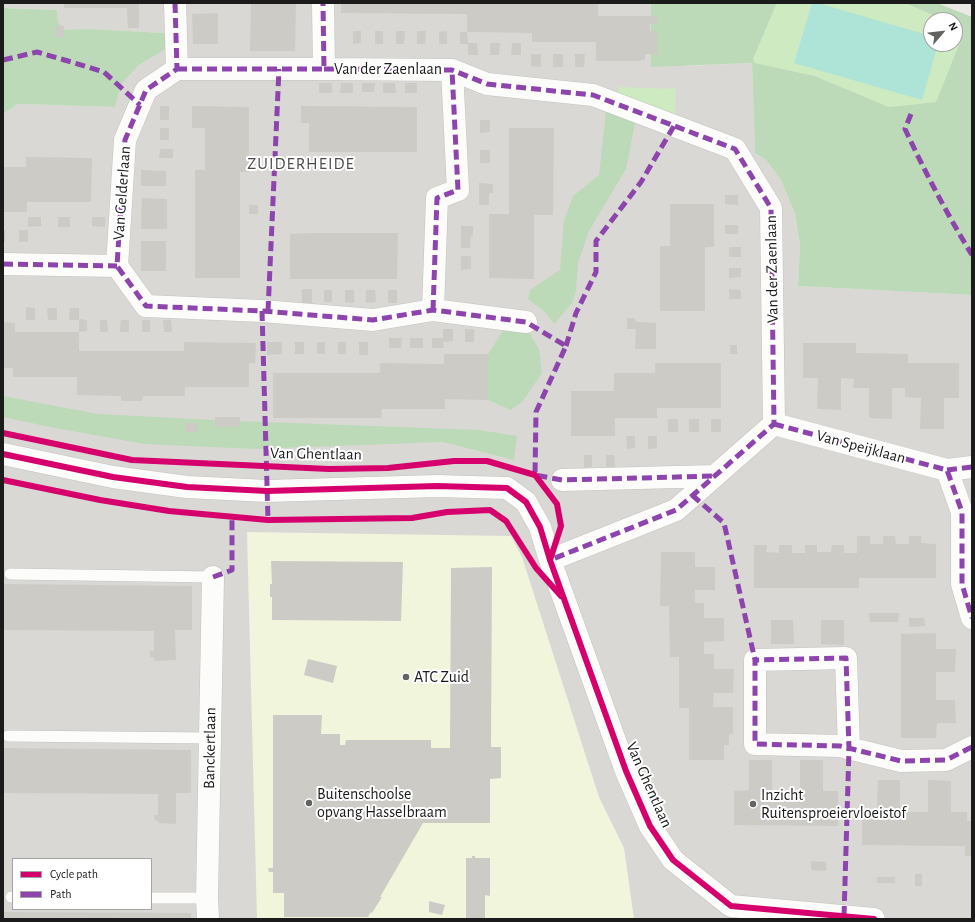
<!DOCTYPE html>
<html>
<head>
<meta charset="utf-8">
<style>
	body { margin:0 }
	#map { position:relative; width:975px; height:922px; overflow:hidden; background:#eae9e3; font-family:"Alegreya Sans",sans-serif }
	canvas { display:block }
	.frame { position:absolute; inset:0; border:4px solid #1b1b1b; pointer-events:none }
	.legend { position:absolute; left:12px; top:858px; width:140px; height:52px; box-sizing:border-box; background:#fff; border:1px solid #a4a4a4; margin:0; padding:5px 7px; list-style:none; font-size:12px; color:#1b1b1b }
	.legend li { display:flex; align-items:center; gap:8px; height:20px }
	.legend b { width:20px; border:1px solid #a4a4a4 }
	.north { position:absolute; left:923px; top:12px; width:40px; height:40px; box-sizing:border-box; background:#fff; border:1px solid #a4a4a4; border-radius:50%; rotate:62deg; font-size:11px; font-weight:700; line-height:16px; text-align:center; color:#1b1b1b }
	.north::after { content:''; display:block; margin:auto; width:14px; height:18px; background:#636361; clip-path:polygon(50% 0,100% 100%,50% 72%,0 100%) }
</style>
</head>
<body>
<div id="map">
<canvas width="975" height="922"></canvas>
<div class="frame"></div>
<ul class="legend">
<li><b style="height:5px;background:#d6006c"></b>Cycle path</li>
<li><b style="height:5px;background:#8e44ad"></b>Path</li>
</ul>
<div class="north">N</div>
</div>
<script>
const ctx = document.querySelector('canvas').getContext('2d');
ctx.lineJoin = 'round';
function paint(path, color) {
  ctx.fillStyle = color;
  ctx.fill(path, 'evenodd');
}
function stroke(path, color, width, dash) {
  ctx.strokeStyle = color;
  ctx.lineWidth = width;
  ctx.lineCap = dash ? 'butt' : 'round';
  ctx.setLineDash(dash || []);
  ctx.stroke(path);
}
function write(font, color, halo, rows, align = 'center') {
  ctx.font = font + ' "Alegreya Sans",sans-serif';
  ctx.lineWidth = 4;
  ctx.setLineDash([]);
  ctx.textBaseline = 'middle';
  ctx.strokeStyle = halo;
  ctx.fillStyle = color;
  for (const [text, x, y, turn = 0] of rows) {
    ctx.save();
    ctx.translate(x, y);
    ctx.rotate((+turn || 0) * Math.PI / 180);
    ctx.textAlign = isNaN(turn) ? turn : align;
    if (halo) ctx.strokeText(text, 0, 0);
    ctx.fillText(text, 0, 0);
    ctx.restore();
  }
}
const residential = new Path2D(`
	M3,3h648v50l36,13 65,-3 3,90 11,7 15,20 14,34 5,31 -2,41 174,9v624h-969v-805l15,-10 96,3 7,-22 17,-19 27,-18v-15l-75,-4 -28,2 -4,-9 -1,-12 -54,-2zM13,859h138v50h-138z`);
const education = new Path2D(`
	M247,532l264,4 11,21 77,240 25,51 10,71h-377z`);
const grass = new Path2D(`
	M777,3h128l39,17h-13v24h24v-18l7,3 -2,13 -24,60 -47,5 -74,-31 -60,-13 -2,-4z
	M620,87l56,2 -1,30 -60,-24z`);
const forest = new Path2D(`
	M651,3h126l-24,56 2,4 60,13 74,31 47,-5 24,-60 2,-13 -7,-3v-6h-11l-39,-17h32l35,14v278l-174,-9 2,-41 -5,-31 -14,-34 -15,-20 -11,-7 -3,-90 -101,4z
	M3,8l54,2 1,12 5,8 27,-1 75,4v16l-27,17 -17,19 -6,22 -97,-3 -15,10z
	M606,111l31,2 -11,56 -37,62 -11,32 -2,28 -4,12 -18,21 -9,-12 -17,-13 2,-9 30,-20 4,-49 9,-25 26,-21z
	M504,329h23l12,20 3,24 -19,28 -12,9 -23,-10v-46z
	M3,396l95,18 117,6v7h24l1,-6 239,9 38,6 -3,24 -71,-18 -189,7 -110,-5 -94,-17 -47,-10z`);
const pitch = new Path2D(`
	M812,3h6l113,33v8h7l-16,56 -128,-37z`);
const building = new Path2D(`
	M64,3h75v25h-11l-1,-20h-63z
	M251,3h45l-1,48h-45z
	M341,3h257v13h59l1,8h-8v7h7l1,23h-13v5l-4,1v1h-45v-19h-64v-9l-65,-1v-18l-126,-1z
	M218,13v31h-25l-1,-30z
	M56,26h8v11h-8z
	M353,31h8v12l-8,1z
	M375,31h8v13h-8z
	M396,31h9l-1,13h-8z
	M417,31h9l-1,13h-8z
	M447,31v13h-8v-12z
	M460,32h7l1,12h-8z
	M468,43h9l1,12h-10z
	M490,43h10l-1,12h-9z
	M512,43h9v12h-10z
	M531,54h10v13l-10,-1z
	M553,54h10v13h-10z
	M575,54h10l-1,13h-9z
	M319,83h13v10h-13z
	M341,83h12v10h-13z
	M362,83h13l-1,9h-12z
	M383,83h12l1,10h-13z
	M405,83h12v10h-12z
	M160,106h9v14h-9z
	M192,106l57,1v65h-9v106h-45v-108h10v-42h-13z
	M301,106l116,1v45h-108v-29h-8z
	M480,120h10v12l-10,1z
	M160,128h9v12h-9z
	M509,128h45l-1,87h-19v64l-45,-1v-64h20z
	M160,149h13v9h-14z
	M480,150h10v13h-10z
	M26,157l66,1 -1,44h-64v10h-24v-45h23z
	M141,170l25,1v15h-25z
	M479,183l14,1v9h-4v12h-10z
	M725,195h13v10l-13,-1z
	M142,198l25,1v30h-26z
	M670,204h44v43h-9v64h-45v-65h10z
	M249,205h9v9h-9z
	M28,217h13v9l-13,1z
	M58,217h12v10h-12z
	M92,217h13v10l-13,-1z
	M725,225h13v9h-13z
	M461,226h12v10h-2l-1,12h-9z
	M3,230h3l-1,12h-2z
	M19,230h9v12h-9z
	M312,233h86l-1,46h-107v-45z
	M141,241h25v30h-25z
	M729,247h12v10h-12z
	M461,256h10v13l-10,1z
	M729,268h12v9l-12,1z
	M302,289h10v14h-10z
	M729,289l12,1v9h-12z
	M324,290h8v12h-8z
	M345,290h9v13l-9,-1z
	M366,290h9l1,12 -10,1z
	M388,290h9v13h-9z
	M26,307l9,1v12h-9z
	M47,308h10v12h-9z
	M70,308h9v11l8,1v11l-8,1v19h105v-9l72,1 -1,20h-6v24h-64v9h-42l-1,5h-21v-5l-44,-1v-18h-64v-9h-10v-46l12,1v9h64v-12h-10z
	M627,318h8l1,4 20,1v26h-21l1,-20h-9z
	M100,320h7l1,12h-8z
	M121,320h8v12h-9z
	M142,320h8v12h-8z
	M163,320h8l1,12h-8z
	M443,329h10v12l-10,1 1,6h-12v-10h11z
	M465,329h9v13h-9z
	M389,338h13l-1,10h-12z
	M410,338h13v10h-13z
	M267,342h15v12l-15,1z
	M295,342h9v12h-9z
	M317,342h8v12h-8z
	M338,342h8v12h-8z
	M359,342h9v13h-9z
	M803,343h53v10l52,1v9h51v35h-15v31h-24l1,-31 -16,-1v-9h-13v31l-23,-1v-30h-16l1,-9 -13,-1v32l-24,-1 1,-31h-15z
	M730,345h7v9h-7z
	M444,354h44v46l-43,-1v10h-63l-1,9h-108v-45h107v-10l64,1z
	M655,363h66v45h-64v10h-42v18h-44v-45h43v-18h41z
	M215,417h25v10h-25z
	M668,419h10v13h-10z
	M689,419h10v13h-10z
	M711,419h10v13h-10z
	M185,423h12l1,9h-13z
	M626,436h9v12l-8,1z
	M648,436h9v12l-9,1z
	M584,455h8v12l-8,1z
	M606,455h8l1,12h-9z
	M857,536h13v8h13v-8h12l1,8h13v-8h12v7l15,1v34h-77v10h-105v-43h13l-1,7 13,1v-8h13v8h13v-8h12v7h14l1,-7h12v8h13z
	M661,552h34v15h20v23h-20v13h9v15h20v23l-20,1v12h10v15h20l-1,24h-19l-1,14h20v27h-4v11h-5v15h-35v-52h-10v-51h-9l-1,-51h-9z
	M271,561l132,1 -2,59 -129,-1v-23h-2v-13h2z
	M492,567l-1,178v2h10v31l-11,1v44h-67l-43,74h2l-10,16 -1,-1 -3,5h-84v-24h-11v-21h-4l-1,-4h5v-153h49l-1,19h19v11h5l1,-5h85v8h19l1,-180z
	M3,584l189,2v44h-17l1,30 -22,1v-4h-4v-6h4v-20l-151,-1z
	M869,613h30l-1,9h-28z
	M909,618h15l1,8 -16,1z
	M771,620h22l1,24h-23z
	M821,620h23v25l-23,-1z
	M936,633v16h20l-1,23h-19v28h19l1,23h-19l-1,15h-35v-104z
	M308,659l29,7 -4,17 -29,-8z
	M3,748l188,2v43h-15v31l-18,-1v-3l-3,1 -1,-6h4v-21l-155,-1z
	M749,760h23v31h28v-31h23v31h15v35l-104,-1v-34l15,-1z
	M878,780h22v32h28v-32l23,1v31h16v9h5v35h-7v-10l-103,-1v-34h15z
	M472,856h3v2h15v38l-5,-1v24h-19v-61h6z
	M811,861l15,1v9l-15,-1z
	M915,874h7v12h-7z
	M877,877h18v6h-18z
	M429,901l16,4 -3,10 -13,-3z
	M3,912l188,1v6h-188z`);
const lane = new Path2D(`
	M10,574l203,3
	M8,736l202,2
	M11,897h2
	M151,898h56`);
const street = new Path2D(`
	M175,3l2,66 -31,21 -21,50 -8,126 29,40 116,5 111,9 60,-10 93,12
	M177,69h147l-1,-66
	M324,69l128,1 35,14 106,11 142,54 36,59 3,216 -98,86 -126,50
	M3,264l114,2
	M433,310l4,-112 21,-8 -6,-120
	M774,424l173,46 15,42v72l10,34
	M3,454l110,23 74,10 80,4 170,-5 70,2 19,14 14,25 10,33 76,211 24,55 23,34 58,46 143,13
	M947,470l25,-3
	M562,480l153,-4
	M849,749l-3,-91 -91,2v84l85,2 61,15 45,-1 26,-13
	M208,919l-1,-21 6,-321`);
const quiet = new Path2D(`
	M175,3l2,66 -31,21 -21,50 -8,126 29,40 116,5 111,9 60,-10 93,12 40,24 -30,66 -1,63 27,5 153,-4
	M3,60l34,-8 31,9 36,11 36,33
	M177,69h147l-1,-66
	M324,69l128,1 35,14 106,11 142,54 36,59 3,216 -98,86 -126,50
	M911,114l-6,15c20,43 42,85 67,126
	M3,264l114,2
	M433,310l4,-112 21,-8 -6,-120
	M262,311l6,209
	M268,311l11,-242
	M566,346l10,-33 20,-41v-31l45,-59 33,-56
	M774,424l173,46 15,42v72l10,34
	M947,470l25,-3
	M692,495l32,28 31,137
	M213,577l19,-7v-53
	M844,916l5,-167 -3,-91 -91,2v84l85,2 61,15 45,-1 26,-13`);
const cycleway = new Path2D(`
	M3,433l129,27 197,9 59,-1 66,-7h33l48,14 22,29 4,22 -11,34
	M3,454l110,23 74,10 80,4 170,-5 70,2 19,14 14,25 10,33 76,211 24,55 23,34 58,46 143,13
	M3,480l97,20 69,11 99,9 144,-2 35,-6 43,-2 16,11 30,47 25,28`);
const markers = [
	[406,677,4,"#636361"],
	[309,803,4,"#636361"],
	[753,804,4,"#636361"]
];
const streetNames = [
	["Van der Zaenlaan",388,69],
	["Van Gelderlaan",122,193,-86],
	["Van der Zaenlaan",772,269,-91],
	["Van Speijklaan",861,447,15],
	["Van Ghentlaan",316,454,1],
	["Banckertlaan",210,748,-89],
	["Van Ghentlaan",649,785,66]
];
const poiNames = [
	["ATC Zuid",414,677],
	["Buitenschoolse",317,794],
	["opvang Hasselbraam",317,812],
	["Inzicht",761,795],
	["Ruitensproeiervloeistof",761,813]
];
const neighbourhoodNames = [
	["ZUIDERHEIDE",301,164]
];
paint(residential, '#d9d8d5');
paint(education, '#f1f5dc');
paint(grass, '#ceeac0');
paint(forest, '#bddab8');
paint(pitch, '#ade4d7');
paint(building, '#cdcbc6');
stroke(lane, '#c2c2bf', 12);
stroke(street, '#c2c2bf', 23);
stroke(lane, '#fcfcfb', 11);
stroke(street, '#fcfcfb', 22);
stroke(quiet, '#8e44ad', 5, [10, 5]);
stroke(cycleway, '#d6006c', 6);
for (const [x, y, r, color] of markers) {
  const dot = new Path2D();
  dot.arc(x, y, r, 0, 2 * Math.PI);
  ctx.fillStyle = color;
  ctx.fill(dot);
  stroke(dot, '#fff', 1.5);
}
write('16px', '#1b1b1b', '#fff', streetNames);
write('16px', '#1b1b1b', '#fff', poiNames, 'left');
ctx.letterSpacing = '1px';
write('17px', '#4e4e4e', '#fff', neighbourhoodNames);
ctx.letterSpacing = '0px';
</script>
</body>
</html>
